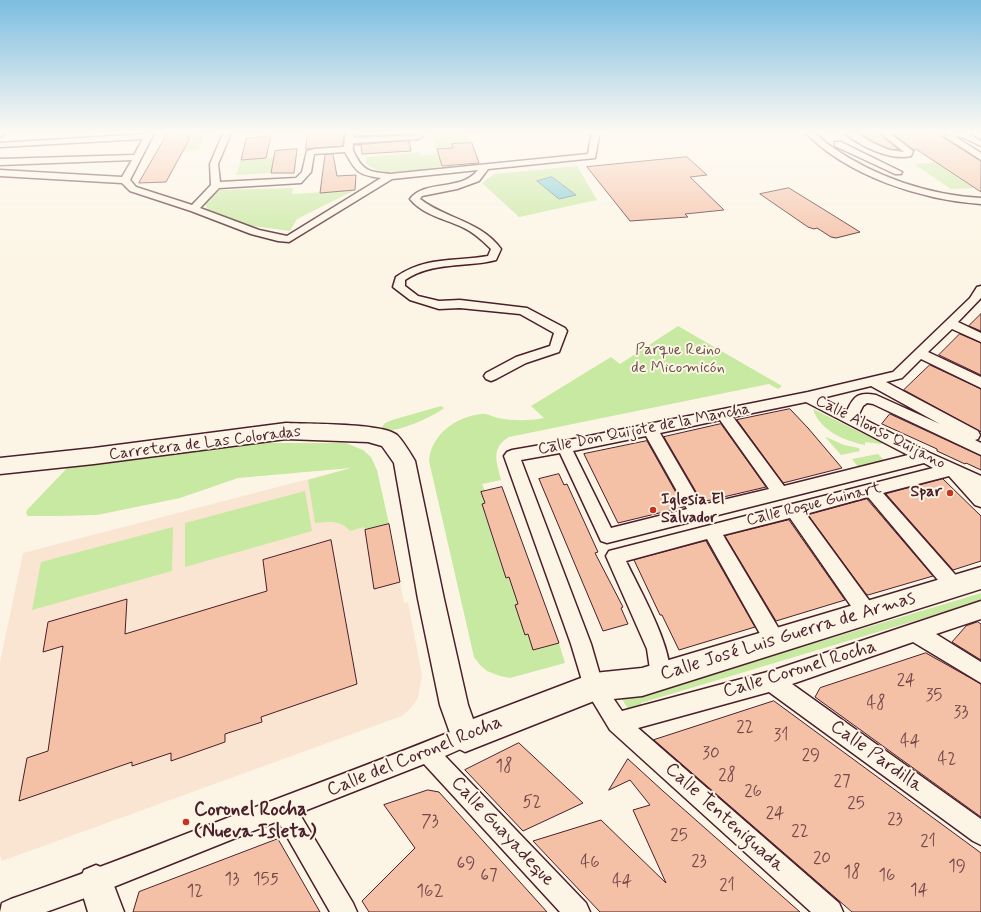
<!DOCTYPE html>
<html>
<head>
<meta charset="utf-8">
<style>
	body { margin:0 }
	canvas { display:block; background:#fcf5e5 }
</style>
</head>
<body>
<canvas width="981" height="912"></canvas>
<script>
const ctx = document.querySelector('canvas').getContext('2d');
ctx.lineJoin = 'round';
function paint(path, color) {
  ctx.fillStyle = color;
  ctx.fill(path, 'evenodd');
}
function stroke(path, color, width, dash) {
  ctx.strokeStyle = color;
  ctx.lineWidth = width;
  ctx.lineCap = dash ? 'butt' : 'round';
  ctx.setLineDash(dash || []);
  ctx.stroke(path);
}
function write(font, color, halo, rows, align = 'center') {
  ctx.font = font + ' Mynerve,sans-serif';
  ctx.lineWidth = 4;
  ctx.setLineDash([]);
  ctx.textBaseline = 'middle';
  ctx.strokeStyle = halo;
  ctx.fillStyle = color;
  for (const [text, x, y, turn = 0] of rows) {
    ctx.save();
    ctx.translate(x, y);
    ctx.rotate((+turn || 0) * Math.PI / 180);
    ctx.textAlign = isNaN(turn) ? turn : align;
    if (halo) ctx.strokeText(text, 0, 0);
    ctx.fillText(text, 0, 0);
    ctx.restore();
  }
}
const built = new Path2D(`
	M355,467l10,63 24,-6 15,79 4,-1 14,73 -4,23 -7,10 -9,8 -400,145 -2,-6v-193l23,-109z`);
const green = new Path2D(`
	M190,131h16l-7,19 -17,2 5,-11h5l1,-3h-6z
	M431,131h36l5,12 -20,1 1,4 -17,1z
	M420,152l1,4 17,-2 4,12c-22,3 -58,13 -76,-2v-7z
	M274,157l-3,16 -35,2 5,-16z
	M935,162l39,26 -23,1 -37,-25z
	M577,166l20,34 -78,17 -37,-34 12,-9z
	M293,188l-1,6 63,-4 -58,29 -7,12 -44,-6 -38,-14 -3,-7 13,-14z
	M678,326l104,60 -4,3 -9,-5 -260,53c-19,11 -12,25 -8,43l-19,4 3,7 -4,1 4,11 -3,1 24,74 3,-1 25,73 25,-7 6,20 -55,15 -10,-2 -13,-5 -7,-6 -6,-8 -45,-196c2,-26 26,-44 52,-47 5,-1 12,3 17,4 16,3 30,3 46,0l-13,-12 80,-49 9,7z
	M441,406l3,2c-9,8 -48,25 -59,22l-3,-3 3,-4 7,-3z
	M813,409l69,34 -1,1 -16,-2v3c-20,-4 -45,-14 -52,-36z
	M826,437l18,8 15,3 1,3 -19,4 -15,-17z
	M256,443h90l17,7 8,7 6,13 12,54 -24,6 -1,-3 -14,4c-10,-12 -22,-9 -35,-8l-7,-43 43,-12 -113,10 -58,20 -83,17 -38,1h-31l-2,-3 1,-3 42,-44z
	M878,454l8,8 -27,6 -7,-9z
	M305,491l7,40 -127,36v-44z
	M173,527l-1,44 -140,39 9,-48z
	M981,593v8l-340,102 1,5 -12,5 -10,-18 36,-4z`);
const water = new Path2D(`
	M552,177l24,18 -17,4 -22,-18z`);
const building = new Path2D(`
	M169,131h21l-3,7h3l-24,44 -27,1z
	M308,131h36l-1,15 -37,3z
	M355,131h52l1,3 -53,2z
	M856,131h21l22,19 -10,-1 -17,-8z
	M890,131h43l48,30v31l-65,-43 -2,1z
	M271,136l-5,22 -25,2 5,-21z
	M409,141l2,10 -49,3 -1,-9h-7z
	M472,143l7,20 -37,3 -5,-17 16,-1 -1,-4z
	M297,149l-3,24h-23l4,-22z
	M333,154l4,22 19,-1 -1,15 -35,3 5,-38z
	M687,157l20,18 -17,2 34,33 -39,4 3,3 -58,4 -43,-54z
	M789,188l34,21 37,23 -24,6 -5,-1 -14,-9 -3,1 -6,-2 -48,-33z
	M981,314v17l-12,-5z
	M960,334l21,9v32l-42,-20z
	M930,365l51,24v43l-77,-42z
	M790,409l18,19 34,40 -59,15 -46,-63z
	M890,414l91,42v14l-15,-7 -1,1 -28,-13v-2l-55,-25z
	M721,424l45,63 -64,15 -38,-65z
	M647,441l37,66 -66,16 -34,-69z
	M559,474l5,11 3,-1 31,68 -3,1 28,54 -2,1 7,16 -25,7 -64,-152z
	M943,479l38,37v45l-28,9 -67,-76z
	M502,487l57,156 -26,7 -5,-16 -3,1 -10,-30 3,-1 -9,-27 -3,1 -24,-74 3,-1 -4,-11z
	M867,499l66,77 -65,19 -2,-1 -58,-79z
	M789,520l56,80 -69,21 -51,-85z
	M389,524l11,58 -26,7 -9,-59z
	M331,540l26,144 -96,33 1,5 -37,12v8l-54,19v-8l-39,13v-4l-113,39 8,-43 21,-7 15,-105 -20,6 5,-30 79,-23 -2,35 142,-43 -4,-31z
	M706,541l49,86 -76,23 -17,-35h-2l-26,-55z
	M978,622l3,2v36l-29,-18 14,-16z
	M926,653l55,31v133l-166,-120 5,-9z
	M774,701l207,152v59h-129l-198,-172z
	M519,743l64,60 -60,28 -58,-61z
	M628,759l35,32 137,121h-200l-67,-71 68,-21 65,63 -33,-73 17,-5 -20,-25 -21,10z
	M428,790l11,2 108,120h-178l-7,-11 53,-53 -31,-43z
	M278,839l42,73h-187l6,-20z`);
const street = new Path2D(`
	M0,131h8l-8,6z
	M147,131h8l-25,49 6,7 56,18 19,-20 -1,-21 14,-33h8l-14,33 2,18 76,-4 6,-6 5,-21 8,-2 29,-2 2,-16h8l-1,7 68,-3 1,2 -4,2 -65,4c-1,7 1,10 4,15 8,15 18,14 33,16l198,-20 4,-23h8l-5,27 -107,11 -9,12 -22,8 -35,7 -2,3c26,20 61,22 81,50l-5,11c-31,8 -63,1 -91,20v6l13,10 21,5 21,-1 67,8 38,20 2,3 -8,21 -33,11 -30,16 -5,2 -5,-2 -2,-3 2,-3 30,-16 34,-11 4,-13 -34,-19 -60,-6 -21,1 -29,-9 -17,-13 3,-10c30,-21 58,-15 92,-21l3,-7c-9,-9 -18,-17 -29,-22 -17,-8 -39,-12 -52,-28 15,-20 51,-7 68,-29l-86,9 -103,63 -11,-1 -27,-7 -60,-23 -61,-20 -8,-8 -122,-7v-6l122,7 10,-17 -132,5v-6l134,-4 9,-16 -143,8v-4l146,-9zM345,152c11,20 13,23 36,26l-94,58 -28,-6 -59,-22 19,-20 82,-5 10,-11 3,-18z
	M804,131h9c7,6 12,12 19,16 43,30 97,48 149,51v6c-59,-4 -135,-28 -177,-73z
	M843,131h10l18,11 18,8 15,2 -26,-21h9l26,20 -2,5c-20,5 -53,-10 -68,-25z
	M952,132l16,1 13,8v5l-19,-9 -8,-1 27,17v7l-37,-24z
	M835,142h6l61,30 -1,2h-6l-60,-28z
	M981,286v12l-23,24 23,11v9l-29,-13 -24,23 53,25v11l-60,-29 -19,19 -16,4 92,49 2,4 -2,4 -3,1 6,3v12l-108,-51 -6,-1 -4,3 -5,10 72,37 51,23v31l-6,-2 -26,-29 -66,17 77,87 3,6 -3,6 -6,2 -6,-2 -80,-95 -62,17 68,93 2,6 -2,6 -7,3 -7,-3 -70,-101 -67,17 59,99 3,7 -3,7 -7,2 -7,-2 -61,-109 -81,22c12,26 53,96 42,122l-7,3 -7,-3 -3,-7 -4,-27 -41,-93 3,-5 324,-83 -9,-5 -317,80 -6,-2 -41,-88 -39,7 70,184 11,38 20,29 149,-40 210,-70v18l-45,15 45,28v21l-68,-41 -121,42 189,135v26l-8,-4 -204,-149 -131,36 201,175 4,9h-32l-201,-182 -26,-43 -13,-43 -67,-188 3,-4 5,-2 52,-9 244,-49 85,-20 77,-74 7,-11zM871,386l69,38 -64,-29c-17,-3 -22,0 -29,16l-25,-13zM806,402l102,53 -124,31 -51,-69zM720,420l49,69 -67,16 -42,-72zM646,436l41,73 -76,19 -38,-77z
	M465,726l7,4 4,7 -4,7 -27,12 141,147 4,9h-30l-136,-148 -125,49 54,90 4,9h-27l-52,-91 -182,73 -50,18h-46l2,-9 9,-4c91,-31 181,-68 271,-102 61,-23 122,-46 183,-71z`);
const secondary = new Path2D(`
	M286,423c21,1 97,0 111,12 7,7 13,18 18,26l29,138 24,106 5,14 121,-46 48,-5 339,-101v22l-339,107 -48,5 -129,51 -10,-5 -15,-42 -22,-106 -24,-136 -12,-17 -14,-4 -82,-3 -192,25 -94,10v-16l94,-10z
	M96,865l12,5 16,42h-36l-9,-30 5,-12z`);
const markers = [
	[950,493,4,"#c8321e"],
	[653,510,4,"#c8321e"],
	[186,822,4,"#c8321e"]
];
const parkNames = [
	["Parque Reino",678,351],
	["de Micomicón",678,369]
];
const streetNames = [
	["Calle Don Quijote de la Mancha",644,430,-11],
	["Calle Alonso Quijano",880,433,27],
	["Carretera de Las Coloradas",205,444,-7],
	["Calle Roque Guinart",814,505,-14]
];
const poiNames = [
	["Spar",942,493],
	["Iglesia El",661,501,"left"],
	["Salvador",661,519,"left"]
];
const nearNumbernames = [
	["24",906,681],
	["35",934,696],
	["48",876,704],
	["33",961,713],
	["22",745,728],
	["31",781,736],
	["44",910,742],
	["30",711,754],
	["29",811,756],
	["42",947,760],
	["18",504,767],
	["28",727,776],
	["27",842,782],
	["26",753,792],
	["52",532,803],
	["25",856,804],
	["24",775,814],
	["23",895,820],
	["73",430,822],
	["22",800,832],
	["25",679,836],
	["21",928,842],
	["20",822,859],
	["23",699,862],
	["46",590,863],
	["69",466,864],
	["19",957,867],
	["18",852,873],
	["67",489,876],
	["16",887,876],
	["13",232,880],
	["155",266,880],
	["44",622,882],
	["21",727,886],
	["14",919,891],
	["12",195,892],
	["162",430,892]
];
const nearStreetnames = [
	["Calle José Luis Guerra de Armas",788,637,-17],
	["Calle Coronel Rocha",800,670,-17],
	["Calle del Coronel Rocha",415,757,-22],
	["Calle Pardilla",876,757,36],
	["Calle Tenteniguada",724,818,42],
	["Calle Guayadeque",502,832,47]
];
const nearPoinames = [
	["Coronel Rocha",194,811],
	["(Nueva Isleta)",194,833]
];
paint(built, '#fae5d2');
paint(green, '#c8e9a1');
paint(water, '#7acad5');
stroke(water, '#678691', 1);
paint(building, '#f4c0a6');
stroke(building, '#4a1f2b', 1);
stroke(street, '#4a1f2b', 3);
stroke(secondary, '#4a1f2b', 3);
paint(street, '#fcf5e5');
paint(secondary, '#fcf5e5');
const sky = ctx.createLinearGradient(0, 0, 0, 259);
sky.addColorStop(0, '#7cbde0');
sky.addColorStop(0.51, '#fefaf3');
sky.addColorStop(1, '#fefaf300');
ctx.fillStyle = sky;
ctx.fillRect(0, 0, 981, 259);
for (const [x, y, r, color] of markers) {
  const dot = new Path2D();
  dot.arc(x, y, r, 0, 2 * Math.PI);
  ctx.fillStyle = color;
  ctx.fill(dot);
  stroke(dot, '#fcf5e5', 1.5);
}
write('16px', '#6a5248', '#fcf5e5', parkNames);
write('16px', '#4a1f2b', '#fcf5e5', streetNames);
write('bold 16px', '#4a1f2b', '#fcf5e5', poiNames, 'right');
write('17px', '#74474a', null, nearNumbernames);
write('19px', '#4a1f2b', '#fcf5e5', nearStreetnames);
write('bold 19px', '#4a1f2b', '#fcf5e5', nearPoinames, 'left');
</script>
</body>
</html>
